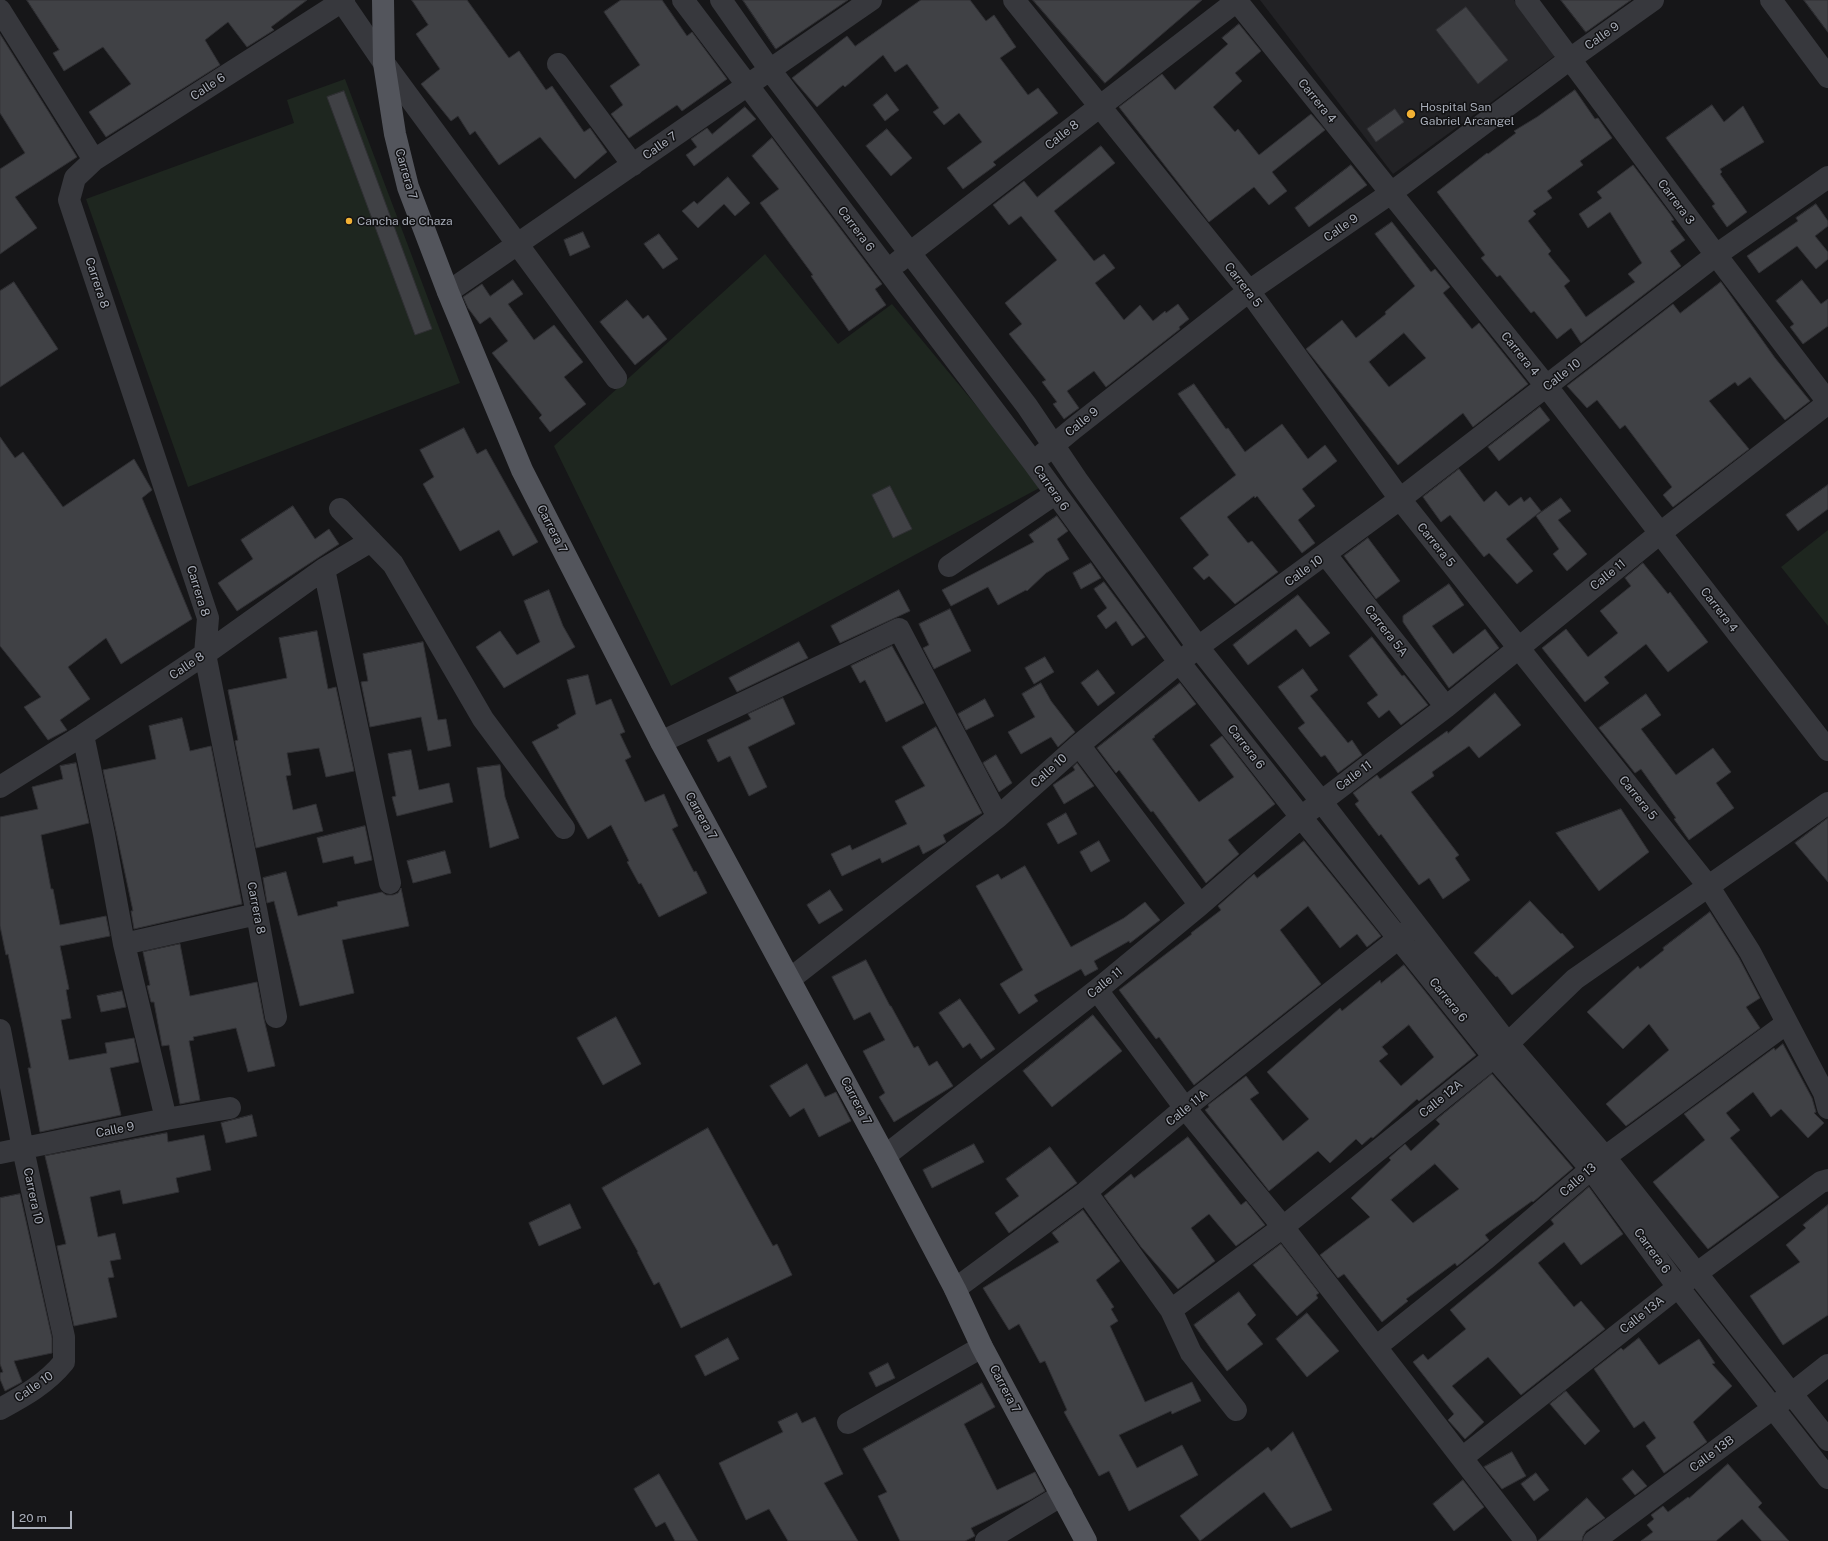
<!DOCTYPE html>
<html>
<head>
<meta charset="utf-8">
<style>
	body { margin:0 }
	#map { position:relative; width:1828px; height:1541px; overflow:hidden; background:#161618; font-family:"Public Sans",sans-serif }
	canvas { display:block }
	.scale { position:absolute; left:12px; top:1511px; width:60px; height:18px; box-sizing:border-box; border:2px solid #a8adb8; border-top:0; padding-left:5px; font-size:12px; line-height:14px; white-space:nowrap; color:#a8adb8; -webkit-text-stroke:3px #111113; paint-order:stroke }
</style>
</head>
<body>
<div id="map">
<canvas width="1828" height="1541"></canvas>
<div class="scale">20 m</div>
</div>
<script>
const ctx = document.querySelector('canvas').getContext('2d');
ctx.lineJoin = 'round';
function paint(path, color) {
  ctx.fillStyle = color;
  ctx.fill(path, 'evenodd');
}
function stroke(path, color, width, dash) {
  ctx.strokeStyle = color;
  ctx.lineWidth = width;
  ctx.lineCap = dash ? 'butt' : 'round';
  ctx.setLineDash(dash || []);
  ctx.stroke(path);
}
function write(font, color, halo, rows, align = 'center') {
  ctx.font = font + ' "Public Sans",sans-serif';
  ctx.lineWidth = 3;
  ctx.setLineDash([]);
  ctx.textBaseline = 'middle';
  ctx.strokeStyle = halo;
  ctx.fillStyle = color;
  for (const [text, x, y, turn = 0] of rows) {
    ctx.save();
    ctx.translate(x, y);
    ctx.rotate((+turn || 0) * Math.PI / 180);
    ctx.textAlign = isNaN(turn) ? turn : align;
    if (halo) ctx.strokeText(text, 0, 0);
    ctx.fillText(text, 0, 0);
    ctx.restore();
  }
}
const built = new Path2D(`
	M1260,0h254l42,55 -163,119z`);
const green = new Path2D(`
	M345,79l115,304 -272,104 -102,-288 208,-76 -7,-23z
	M765,254l73,90 54,-40 151,182 -372,200 -117,-240z
	M1828,530v96l-47,-59z`);
const building = new Path2D(`
	M27,0h280l-36,27 3,3 -27,17 -19,-25 -23,18 15,25 -114,72 -17,-25 42,-28 -28,-37 -39,24 -11,-18 6,-3z
	M412,0h55l42,58 10,-7 27,39 6,-4 32,46 6,-4 17,24 -32,27 -35,-42 -41,28 -24,-34 -5,4 -12,-19 -7,5 -30,-37 19,-15 -24,-35 12,-9z
	M621,0h41l25,36 5,-4 35,47 -45,32 -5,-6 -48,33 -18,-24 12,-9 -13,-19 30,-21 -36,-53z
	M743,0h105l-72,49z
	M921,0h49l16,21 8,-6 22,32 -16,11 28,37 10,-7 20,25 -65,49 3,3 -33,24 -16,-21 35,-26 -23,-29 -15,12 -11,-13 6,-4 -32,-44 -12,8 -12,-17 -38,32 -2,-2 -26,22 -25,-29 55,-42 8,10z
	M1033,0h169l-97,83z
	M1561,0h70l-45,32z
	M1804,0h24v32z
	M1466,7l42,53 -30,24 -42,-54z
	M1239,24l22,27 -26,22 7,8 -29,26 22,25 3,-3 21,26 52,-41 14,16 -53,42 15,19 -18,14 -15,-18 -45,35 -90,-115 43,-33 13,16 53,-46 -6,-6z
	M0,34l77,123 -62,40 22,31 -37,26v-85l25,-16 -25,-40z
	M1575,90l20,29 3,-1 14,20 -32,23 3,4 -36,26 5,7 -19,13 3,3 -8,7 23,30 -3,3 22,27 -6,5 22,31 49,-35 -7,-8 14,-11 -32,-51 -22,16 -9,-14 23,-16 -5,-6 36,-27 37,49 4,6 -3,1 14,19 -15,11 11,15 -100,77 -10,-15 -14,11 -23,-28 -3,2 -31,-38 -3,2 -16,-19 4,-3 -48,-63 50,-39 1,1 28,-21 -2,-2 23,-14z
	M344,91l88,238 -17,6 -88,-238z
	M887,94l12,16 -14,11 -12,-16z
	M1712,105l12,17 19,-16 21,36 -44,27 2,3 -2,2 27,38 -20,15 -15,-21 3,-2 -49,-66z
	M745,107l11,12 -62,47 -8,-11 11,-8 -6,-8 16,-11 5,6z
	M1395,109l9,13 -28,20 -9,-13z
	M887,129l25,29 -21,18 -25,-30z
	M772,138l110,146 -7,5 11,16 -37,26 -38,-55 2,-1 -53,-72 19,-14 -27,-33z
	M1101,146l14,17 -61,48 40,50 10,-7 11,14 -20,15 29,37 16,-15 13,16 12,-10 1,2 12,-9 11,15 -10,8 1,2 -74,58 -12,-16 -27,20 12,17 -15,11 -11,-15 4,-2 -15,-20 4,-2 -37,-46 13,-10 -17,-21 52,-43 -36,-44 -12,9 -16,-20 31,-24 13,16z
	M1351,165l16,20 -58,42 -14,-19z
	M728,177l22,26 -15,13 -11,-12 -26,24 -16,-17 12,-10 3,3z
	M1816,204l12,17v5l-13,10 13,16v7l-12,10 -19,-23 -38,27 -12,-17 51,-35 -2,-3z
	M1392,222l39,50 4,-3 15,18 -7,6 29,36 7,-6 49,61 -55,43 -10,-14 -65,52 -92,-116 36,-29 14,18 30,-24 -1,-2 30,-26 -40,-52zM1404,333l22,25 -37,29 -20,-25z
	M583,232l7,15 -20,9 -6,-16z
	M659,234l19,25 -15,10 -19,-25z
	M513,280l10,14 -15,10 26,36 20,-15 29,37 -19,15 22,27 -36,28 -11,-14 3,-3 -50,-62 16,-12 -18,-24 -10,7 -12,-16 -5,-11 19,-13 8,12z
	M1802,280l19,24 7,-5v27l-25,18 -13,-17 4,-3 -18,-23z
	M14,282l44,67 -58,38v-96z
	M1721,282l54,76 35,43 -25,19 -35,-43 -12,9 -3,-4 -26,19 40,48 -76,58 -10,-12 9,-8 -47,-62 -5,4 -23,-29 -10,8 -20,-22 106,-82 7,9z
	M627,300l16,19 5,-4 19,24 -32,26 -35,-43z
	M1194,384l32,45 2,-1 17,24 37,-28 26,35 17,-14 12,16 -35,28 13,17 -17,14 17,23 -13,10 -45,-57 -2,2 -1,-2 -27,21 21,26 4,-2 26,31 -43,32 -26,-28 -5,4 -11,-12 16,-13 -29,-37 56,-43 -58,-81z
	M1540,407l10,13 -51,41 -11,-14z
	M464,428l13,26 9,-5 52,93 -25,14 -14,-26 -39,21 -37,-67 11,-7 -14,-27z
	M0,437l15,21 8,-6 40,55 71,-48 18,31 -10,8 50,121 -71,45 -15,-26 -38,29 22,32 -30,21 7,10 -19,10 -24,-33 17,-10 -41,-51z
	M1459,469l25,33 12,-11 13,15 12,-9 3,5 6,-5 11,14 -35,28 27,32 -16,13 -28,-31 -5,4 -34,-42 -9,7 -18,-25z
	M1828,485v24l-30,22 -12,-16z
	M890,486l22,43 -19,9 -21,-43z
	M1561,498l10,13 -13,9 29,34 -20,17 -14,-17 6,-5 -23,-33z
	M293,506l22,33 14,-10 10,15 -102,67 -19,-28 35,-24 -12,-19z
	M1057,516l11,15 -11,8 12,20 -23,14 -19,18 -1,-1 -28,15 -10,-18 -37,19 -9,-16 92,-48 -5,-7z
	M1368,538l32,43 -24,18 -32,-43z
	M1091,563l10,15 -20,11 -8,-16z
	M1643,563l25,31 2,-2 38,50 -40,30 -22,-28 -42,33 5,6 -24,19 -43,-54 24,-19 22,28 30,-24 -18,-22 31,-25 -6,-8z
	M1104,582l41,55 -13,9 -16,-25 -10,8 -9,-13 10,-8 -13,-19z
	M1449,584l15,21 -32,21 21,28 32,-25 14,19 -50,40 -46,-66v-6z
	M549,590l14,36 12,21 -71,41 -28,-41 24,-16 17,24 23,-13 -16,-41z
	M899,590l11,21 -70,32 -9,-17z
	M1298,595l32,38 -20,14 -14,-18 -48,36 -15,-20z
	M950,609l21,42 -37,18 -11,-21 6,-3 -10,-21z
	M317,631l11,58 8,-2 18,84 -28,6 -7,-29 -32,5 4,22 -5,1 7,34 23,-6 7,27 -67,17 -21,-107 3,-1 -10,-50 59,-12 -8,-40z
	M1372,637l30,39 2,-1 24,30 -27,20 -12,-15 -10,8 -12,-15 11,-8 -29,-39z
	M423,642l15,78 8,-1 5,27 -23,5 -7,-34 -51,10 -9,-45 7,-1 -5,-27z
	M799,642l9,16 -71,34 -8,-14z
	M892,646l32,57 -38,19 -21,-42 -5,3 -9,-17z
	M1045,657l9,15 -20,12 -9,-16z
	M1303,669l15,21 -8,6 38,47 4,-3 10,15 -24,18 -13,-18 -4,2 -23,-29 7,-5 -27,-36z
	M1098,670l17,23 -17,13 -17,-23z
	M588,675l8,30 15,-6 14,33 -5,2 11,23 -6,3 20,42 19,-8 14,32 -6,3 22,43 2,-1 11,22 -48,24 -18,-34 -2,1 -12,-22 2,-1 -18,-36 -23,14 -56,-97 27,-14 -2,-3 19,-11 -9,-34z
	M1041,683l10,18 24,31 -17,15 -7,-10 -30,17 -13,-22 27,-15 -13,-23z
	M1180,683l16,21 -42,32 1,1 -3,2 47,63 35,-25 -24,-32 12,-9 53,68 -47,36 11,14 -33,29 -53,-72 -2,1 -32,-42 -3,3 -19,-25z
	M1495,693l26,32 -42,33 -10,-12 -37,26 2,4 -23,16 48,63 -4,3 15,22 -27,19 -14,-21 -10,7 -38,-51 -2,2 -24,-32 4,-3 -6,-8 24,-18 3,4 67,-48 1,2z
	M1646,694l15,21 -20,14 35,46 37,-27 18,24 -15,11 18,25 -45,32 -15,-21 2,-1 -35,-49 -6,4 -36,-45z
	M783,698l12,26 -47,23 19,40 -18,9 -19,-40 -12,6 -11,-22 44,-21 -3,-5z
	M985,699l9,17 -28,14 -8,-16z
	M182,718l8,33 21,-5 31,158 -108,25 -3,-18h2l-30,-141 53,-11 -7,-33z
	M936,727l46,86 -39,22 3,7 -23,12 -4,-9 -37,18 -2,-5 -38,18 -11,-22 19,-9 2,5 55,-26 -12,-23 30,-15 -23,-39z
	M411,750l8,40 30,-7 4,19 -56,14 -5,-19 4,-1 -8,-42z
	M996,755l16,28 -13,9 -16,-29z
	M76,763l13,60 -48,12 10,54h2l7,36 46,-9 4,20 -50,10 9,43 -3,1 5,28 -10,2 8,40 38,-7 -2,-10 29,-5 5,24 -29,6 11,47 -81,17 -12,-64h3l-8,-41 -15,-73 -2,1 -6,-29v-109l38,-8 -6,-22 31,-8 -3,-13z
	M1077,763l17,23 -30,18 -11,-19 22,-15 -2,-3z
	M500,765l5,32 14,41 -29,10 -13,-80z
	M1621,809l28,43 -50,39 -43,-58z
	M1066,813l11,21 -19,10 -11,-20z
	M1828,818v64l-33,-39z
	M365,826l7,34 -17,4 -2,-8 -30,7 -6,-25z
	M1099,841l11,20 -19,11 -11,-20z
	M1304,841l77,95 -14,11 -10,-13 -17,14 -32,-42 -28,24 41,54 -127,101 -35,-48 -3,2 -37,-49 73,-56 -1,-1 30,-23 -3,-4 36,-32 3,4z
	M445,851l6,22 -38,10 -6,-22z
	M1025,866l46,81 53,-29 21,-16 15,18 -30,23 -1,-2 -35,20 4,8 -13,7 -4,-7 -47,26 4,6 -19,13 -19,-30 23,-14 -47,-84 22,-12 3,5z
	M286,872l12,44 40,-10 -1,-4 45,-10 4,3h7l5,-2 3,-5 8,38 -67,14 12,53 -54,13 -26,-105 -7,2 -4,-25z
	M830,890l13,20 -24,14 -12,-19z
	M1530,901l31,33 1,-1 12,14 -62,48 -15,-19 -1,1 -22,-24z
	M1710,912l29,46 21,40 -14,9 14,21 -134,98 -20,-22 63,-54 -20,-26 -26,25 -36,-37 51,-46 2,3 24,-19 -1,-2z
	M180,944l10,52 67,-14 7,37 11,47 -27,6 -12,-44 -43,9 1,3 -5,1 11,59 -20,4 -11,-59 -7,1 -8,-44h-3l-4,-16 3,-1 -7,-33z
	M866,960l24,46h1l23,42 4,-2 11,20 8,-5 16,25 -59,36 -15,-25 6,-4 -22,-42 22,-11 -15,-28 -16,8 -22,-43z
	M1404,965l72,90 -57,46 -2,-2 -44,39 -2,-1 -9,8 -6,-6 -26,24 -12,-12 -49,40 -64,-81 4,-3 -1,-2 38,-29 13,17 -9,6 33,42 26,-22 -42,-47 73,-64 2,3 38,-31 1,3zM1409,1025l25,32 -33,29 -22,-25 9,-7 -6,-7z
	M122,991l4,16 -25,5 -4,-16z
	M960,999l35,50 -14,10 -11,-16 -7,5 -24,-35z
	M1093,1015l29,36 -70,56 -29,-36z
	M616,1017l25,47 -38,21 -26,-47z
	M1783,1044l29,54 4,14 -2,1 10,10 -16,15 -27,-29 -10,8 -18,-25 -27,21 14,17 -10,8 49,59 -71,52 -55,-67 52,-42 -21,-26 90,-66 1,2z
	M807,1064l18,33 11,-5 15,29 -32,16 -15,-29 -14,9 -20,-31z
	M1492,1074l81,94 -40,34 -1,-1 -47,34 4,5 -10,8 -22,18 -2,-3 -49,36 2,2 -26,21 -38,-48 -6,4 -18,-23 50,-38 -19,-19 40,-38 -2,-2 16,-14 6,7 29,-27 -4,-4zM1435,1164l24,25 -46,34 -22,-23z
	M252,1115l5,21 -31,7 -5,-20z
	M708,1128l65,118 4,-2 15,31 -111,53 -22,-46 -5,3 -17,-33h1l-36,-64z
	M167,1133l1,9 36,-7 7,35 -35,8 3,14 -56,12 -3,-14 -30,7 8,40 17,-4 6,26 -11,2 4,16 -6,1 9,39 -43,9 -17,-80 9,-2 -21,-88z
	M1188,1137l53,68 5,-4 19,24 -29,21 -27,-32 -18,14 24,33 -37,28 -37,-42 -37,-51 27,-22 3,4z
	M974,1144l10,18 -52,26 -9,-18z
	M1050,1147l27,36 -68,50 -14,-20 24,-17 -13,-17z
	M1589,1187l34,47 -42,31 -17,-23 -26,21 36,44 7,-6 24,28 -84,66 -33,-38 -36,29 32,36 -19,17 -17,-19 6,-6 -41,-52 10,-8 5,6 38,-31 -16,-19 104,-86 -3,-4z
	M20,1194l32,144v15l-38,8 8,21 -17,9 -5,-12v-6l3,-1 -3,-8v-166z
	M570,1204l11,24 -42,18 -10,-23z
	M1828,1205v110l-45,30 -33,-49 50,-34 -14,-17 20,-17 -3,-3z
	M1083,1210l37,51 -24,19 18,27 -3,2 7,12 -8,5 35,76 47,-20 9,19 -29,13 -1,-3 -52,24 18,33 45,-23 16,30 -69,36 -20,-40 -10,5 -35,-64 3,-2 -22,-49 -5,2 -21,-39 -10,6 -26,-42 76,-46 -7,-9z
	M1281,1244l38,49 -3,2 2,3 -21,18 -44,-51z
	M1239,1292l17,23 -9,9 16,20 -36,27 -33,-46z
	M1307,1313l32,38 -32,26 -31,-38z
	M728,1338l11,21 -34,17 -10,-20z
	M1639,1338l20,27 40,-26 16,24 -3,1 20,22 -39,36 14,20 -43,31 -18,-27 10,-8 -12,-17 -10,7 -40,-59 27,-21 2,2z
	M888,1363l7,15 -19,9 -7,-14z
	M982,1383l13,24 -31,17 33,66 38,-18 10,19 -15,9 -59,28 4,8 -10,5h-65l-22,-45 9,-4 -24,-43z
	M1566,1391l34,40 -15,14 -35,-41z
	M797,1413l5,10 13,-6 28,57 -19,9 34,58h-70l-19,-32 -23,11 -27,-57 64,-31 -5,-10z
	M1293,1432l39,78 -41,18 -27,-36 -64,49 -20,-25 88,-69 3,4z
	M1512,1452l14,24 -24,13 -18,-22z
	M1728,1464l34,39 -4,4 31,34h-27l-20,-22 -26,22h-75l12,-9 -6,-7 7,-6 -3,-4 12,-9 5,6 20,-15 1,1z
	M1633,1470l14,16 -12,9 -13,-16z
	M1536,1473l13,17 -15,11 -13,-17z
	M659,1474l39,67h-23l-10,-19 -9,5 -22,-38z
	M1463,1480l21,27 -30,24 -21,-27z
	M1587,1498l18,20 -19,13 -3,5 -1,5h-44z`);
const minor = new Path2D(`
	M341,0l43,63 232,315
	M683,0l350,462 146,200 122,155 193,240 97,112 87,118 150,191
	M721,0l49,70 257,336 50,74 121,167 123,154 187,243 97,113 223,283
	M1014,0l235,291 151,208 309,388 41,65 74,141 4,15
	M1236,0l311,387 281,363
	M1526,0l190,255 112,147
	M1771,0l57,77
	M0,10l94,150
	M558,64l75,101
	M898,262l340,-262
	M448,292l423,-292
	M1043,454l30,-25 176,-138 142,-98 179,-134 83,-59
	M340,509l53,55 90,155 81,109
	M1326,555l120,152
	M949,566l106,-72
	M324,569l66,314
	M83,735l21,99 20,110 42,175
	M661,742l238,-113 99,188
	M1079,745l121,160
	M0,787l83,-52 122,-81 119,-85 47,-28
	M124,944l133,-30
	M790,979l208,-162 81,-72 119,-98 202,-148 316,-244 112,-78
	M1097,990l88,118 98,119 243,314
	M276,1017l-19,-103 -52,-260 3,-36 -139,-418 6,-22 19,-18 250,-160
	M0,1030l23,119 41,188v25c-18,22 -40,34 -64,47
	M0,1153l166,-34 64,-11
	M885,1156l212,-166 103,-85 101,-88 145,-110 213,-173 169,-131
	M1086,1192l85,118 20,43 45,57
	M955,1289l131,-97 99,-84 224,-178
	M1171,1310l112,-83 211,-170 81,-78 253,-176
	M1376,1347l111,-89 118,-101 182,-134
	M848,1423l134,-76
	M1462,1458l216,-171 143,-105 7,-2
	M986,1541l76,-46
	M1594,1541l178,-132 56,-44`);
const major = new Path2D(`
	M383,0l1,63 11,71 13,53 40,105 74,178 139,272 224,414 70,133 27,58 104,194`);
const markers = [
	[1411,114,5,"#f2b134"],
	[349,221,4,"#f2b134"]
];
const streetNames = [
	["Calle 9",1602,36,-35],
	["Calle 6",208,87,-33],
	["Carrera 4",1317,101,51],
	["Calle 8",1062,135,-38],
	["Calle 7",660,146,-35],
	["Carrera 7",406,174,74],
	["Carrera 3",1676,202,53],
	["Calle 9",1341,228,-35],
	["Carrera 6",856,229,53],
	["Carrera 8",97,283,72],
	["Carrera 5",1243,285,52],
	["Carrera 4",1520,354,51],
	["Calle 10",1562,375,-38],
	["Calle 9",1082,422,-39],
	["Carrera 6",1051,488,55],
	["Carrera 7",552,529,63],
	["Carrera 5",1436,545,51],
	["Calle 10",1304,571,-36],
	["Calle 11",1608,575,-39],
	["Carrera 8",198,591,73],
	["Carrera 4",1719,610,52],
	["Carrera 5A",1386,631,52],
	["Calle 8",187,666,-34],
	["Carrera 6",1246,747,52],
	["Calle 10",1049,771,-42],
	["Calle 11",1354,776,-37],
	["Carrera 5",1638,798,51],
	["Carrera 7",701,816,61],
	["Carrera 8",256,908,79],
	["Calle 11",1105,983,-39],
	["Carrera 6",1448,1000,51],
	["Calle 12A",1441,1099,-39],
	["Carrera 7",856,1101,62],
	["Calle 11A",1187,1108,-39],
	["Calle 9",115,1130,-11],
	["Calle 13",1578,1180,-41],
	["Carrera 10",33,1196,78],
	["Carrera 6",1652,1251,54],
	["Calle 13A",1642,1315,-38],
	["Calle 10",34,1387,-35],
	["Carrera 7",1005,1389,62],
	["Calle 13B",1712,1454,-37]
];
const poiNames = [
	["Hospital San",1420,107],
	["Gabriel Arcangel",1420,121],
	["Cancha de Chaza",357,221]
];
paint(built, '#222225');
paint(green, '#1e261f');
paint(building, '#404145');
stroke(building, '#303034', 1);
stroke(minor, '#37383d', 22);
stroke(major, '#53555c', 22);
for (const [x, y, r, color] of markers) {
  const dot = new Path2D();
  dot.arc(x, y, r, 0, 2 * Math.PI);
  ctx.fillStyle = color;
  ctx.fill(dot);
  stroke(dot, '#111113', 1.5);
}
write('12px', '#a8adb8', '#111113', streetNames);
write('12px', '#a8adb8', '#111113', poiNames, 'left');
</script>
</body>
</html>
